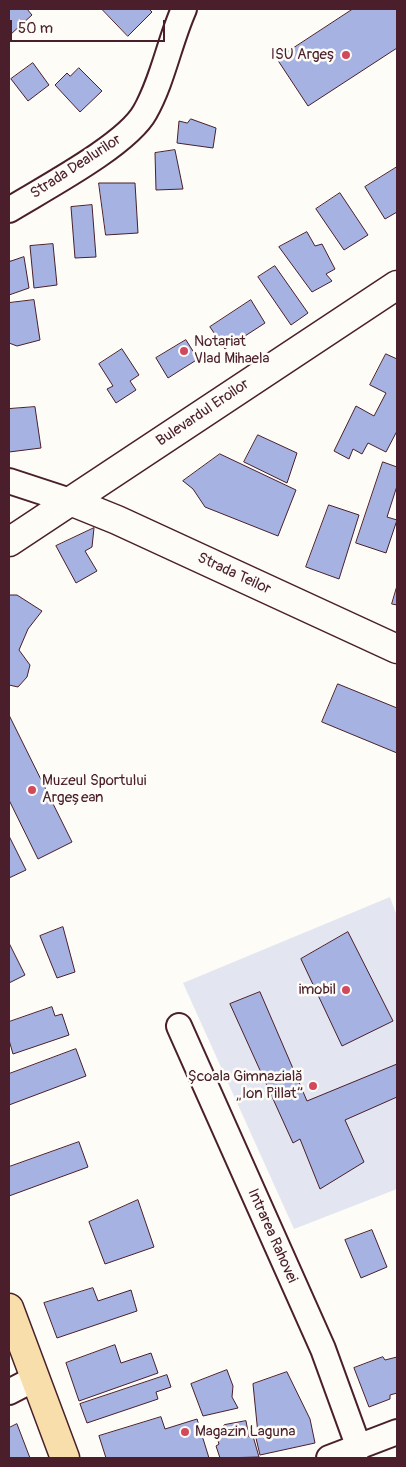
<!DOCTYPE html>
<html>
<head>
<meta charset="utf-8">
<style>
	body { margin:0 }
	#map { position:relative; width:406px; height:1467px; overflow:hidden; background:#fdfcf7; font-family:Pangolin,sans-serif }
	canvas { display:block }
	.frame { position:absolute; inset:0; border:10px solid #4a1f2b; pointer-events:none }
	.scale { position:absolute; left:10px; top:20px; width:155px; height:22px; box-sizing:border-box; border:2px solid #4a1f2b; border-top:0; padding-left:6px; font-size:15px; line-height:18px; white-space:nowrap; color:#4a1f2b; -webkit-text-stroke:4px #fdfcf7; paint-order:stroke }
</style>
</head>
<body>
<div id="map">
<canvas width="406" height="1467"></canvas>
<div class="frame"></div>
<div class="scale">50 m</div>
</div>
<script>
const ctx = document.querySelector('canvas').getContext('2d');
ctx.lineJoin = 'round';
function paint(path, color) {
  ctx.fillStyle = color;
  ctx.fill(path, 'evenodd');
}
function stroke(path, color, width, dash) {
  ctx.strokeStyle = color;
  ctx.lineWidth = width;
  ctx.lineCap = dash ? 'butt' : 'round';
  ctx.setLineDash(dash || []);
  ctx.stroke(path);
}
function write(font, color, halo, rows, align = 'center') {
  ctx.font = font + ' Pangolin,sans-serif';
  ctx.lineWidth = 5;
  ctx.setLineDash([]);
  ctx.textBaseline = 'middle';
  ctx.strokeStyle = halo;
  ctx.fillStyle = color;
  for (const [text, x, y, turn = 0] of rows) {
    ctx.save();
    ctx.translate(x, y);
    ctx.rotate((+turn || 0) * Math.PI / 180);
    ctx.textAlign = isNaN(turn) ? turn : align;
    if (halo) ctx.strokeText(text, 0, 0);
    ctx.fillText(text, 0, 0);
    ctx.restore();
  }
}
const built = new Path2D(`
	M390,897l7,19v273l-103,40 -111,-246z`);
const building = new Path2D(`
	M9,9h18l5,6 -22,20z
	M102,9h47l3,3 -24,24z
	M353,9h44v39l-89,58 -31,-47z
	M33,63l16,22 -21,16 -17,-22z
	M79,68l23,23 -22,21 -25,-27 12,-12 3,3z
	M191,119l25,9 -3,20 -36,-5 2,-22 8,2z
	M175,150l8,39 -27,1 -1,-37z
	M397,167v45l-12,7 -20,-32z
	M99,183h36l3,50 -32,2z
	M340,193l28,42 -24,15 -28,-41z
	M92,205l4,52 -21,1 -4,-51z
	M307,232l8,14 7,-2 13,25 -9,5 6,7 -20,11 -33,-45z
	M53,244l4,41 -23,3 -4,-42z
	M24,257l5,31 -20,7v-36l1,2z
	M275,266l33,47 -17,12 -33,-48z
	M34,300l6,40 -23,6 -8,-3v-40z
	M251,300l14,23 -40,26 -15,-22z
	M186,340l12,19 -30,19 -12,-20z
	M122,349l17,26 -9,6 6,9 -20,13 -9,-14 6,-3 -14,-22z
	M386,354l11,5v72l-11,21 -18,-9 -6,11 -9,-5 -4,10 -15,-8 22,-45 18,10 12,-23 -16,-8z
	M35,407l6,41 -32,4v-43z
	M258,435l39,18 -10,30 -43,-21z
	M220,454l76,36 -18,46 -73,-29 -12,-18 -10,-8z
	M383,462l14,5v19l-10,31 10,3 -11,33 -30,-10z
	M329,505l30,10 -20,64 -33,-12z
	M94,528l-2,19 -7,4 12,20 -21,12 -20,-37z
	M397,586v19l-5,-1z
	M9,595h8l25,16 -14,18 -9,21 11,15 -3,12 -9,10 -9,-2z
	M338,684l59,24v45l-75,-31z
	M9,715l63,127 -34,17 -29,-59z
	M9,836l17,34 -17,8z
	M63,927l12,45 -18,6 -17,-42z
	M348,932l45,89 -51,25 -41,-87z
	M9,943l16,32 -16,8z
	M260,992l47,109 90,-37v33l-52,23 19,42 -44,27 -20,-50 -7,4 -63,-139z
	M52,1007l3,9 7,-2 7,21 -56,19 -4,-14v-18z
	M76,1049l10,27 -77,29v-31z
	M79,1142l9,25 -79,29v-29z
	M138,1200l16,47 -49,17 -16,-42z
	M372,1230l15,37 -26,11 -16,-38z
	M93,1288l5,13 33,-11 6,21 -80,27 -13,-35z
	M115,1345l6,18 30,-10 7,20 -79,28 -13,-38z
	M383,1357l2,3 12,-3v36l-7,2v4l-21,8 -15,-39z
	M227,1370l6,16 -1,11 6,11 -35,8 -12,-32z
	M287,1372l23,47 5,24 -55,12 -5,-21h3l-5,-50z
	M167,1375l4,12 -15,5 2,7 -71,24 -7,-19z
	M161,1417l4,12 32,-10 12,39h-103l-7,-22z
	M246,1421l3,16 4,-1 6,21 -39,1 -4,-12 3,-2 -3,-9 8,-10z
	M17,1424l13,34h-21v-30z`);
const street = new Path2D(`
	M9,210c34,-21 118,-65 136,-98 18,-32 24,-69 39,-103
	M9,481l61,20
	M179,1026l144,323 36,99
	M9,1392l27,-14
	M329,1458l68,-26`);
const secondary = new Path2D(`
	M70,501l47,19 280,129
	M9,542l388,-257`);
const primary = new Path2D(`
	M9,1308l56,150`);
const markers = [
	[346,55,5,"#d1495b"],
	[184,351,5,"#d1495b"],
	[32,790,5,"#d1495b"],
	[346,990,5,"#d1495b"],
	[313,1086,5,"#d1495b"],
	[185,1432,5,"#d1495b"]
];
const poiNames = [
	["ISU Argeș",336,55],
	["Notariat",194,342,"left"],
	["Vlad Mihaela",194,359,"left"],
	["Muzeul Sportului",42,781,"left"],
	["Argeșean",42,798,"left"],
	["imobil",336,990],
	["Școala Gimnazială",303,1077],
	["„Ion Pillat”",303,1094],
	["Magazin Laguna",195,1432,"left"]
];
const streetNames = [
	["Strada Dealurilor",76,167,-33],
	["Bulevardul Eroilor",203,413,-34],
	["Strada Teilor",234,574,25],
	["Intrarea Rahovei",272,1236,66]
];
paint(built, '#e3e6f1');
paint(building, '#a5b2e2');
stroke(building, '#4a1f2b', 1);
stroke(street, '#4a1f2b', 28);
stroke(secondary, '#4a1f2b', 31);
stroke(primary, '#4a1f2b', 31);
stroke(street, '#fdfcf7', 24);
stroke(secondary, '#fdfcf7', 28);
stroke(primary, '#f8deab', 28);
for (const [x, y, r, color] of markers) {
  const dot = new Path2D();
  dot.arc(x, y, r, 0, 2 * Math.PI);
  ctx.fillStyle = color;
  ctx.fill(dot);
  stroke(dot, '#fdfcf7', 2);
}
write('15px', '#4a1f2b', '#fdfcf7', poiNames, 'right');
write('15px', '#4a1f2b', '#fdfcf7', streetNames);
</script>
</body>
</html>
